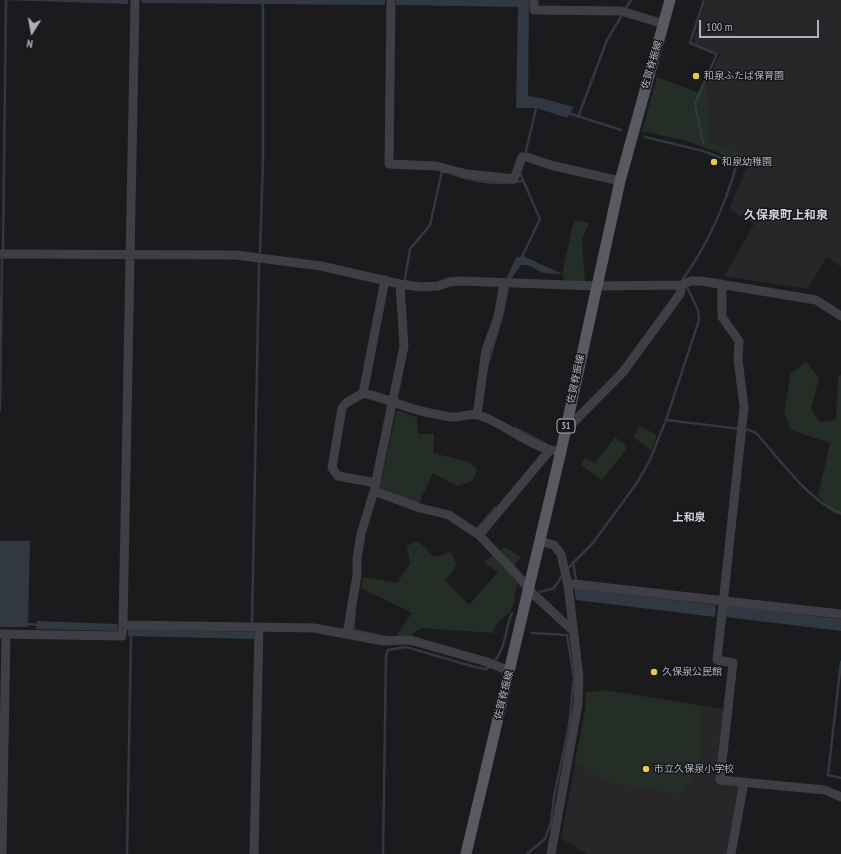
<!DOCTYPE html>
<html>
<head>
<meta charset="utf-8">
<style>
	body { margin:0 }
	#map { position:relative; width:841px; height:854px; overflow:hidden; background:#1b1b1d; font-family:"PT Sans Narrow",sans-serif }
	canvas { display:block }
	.north { position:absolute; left:12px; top:12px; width:40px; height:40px; -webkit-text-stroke:3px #161618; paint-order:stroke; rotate:191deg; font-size:11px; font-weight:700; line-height:16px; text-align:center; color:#aeb1bc }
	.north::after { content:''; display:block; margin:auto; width:14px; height:18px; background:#aeb1bc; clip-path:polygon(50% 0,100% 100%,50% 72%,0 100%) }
	.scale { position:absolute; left:699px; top:20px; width:120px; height:18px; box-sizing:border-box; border:2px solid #aeb1bc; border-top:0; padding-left:5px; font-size:12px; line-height:14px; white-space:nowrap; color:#aeb1bc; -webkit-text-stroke:3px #161618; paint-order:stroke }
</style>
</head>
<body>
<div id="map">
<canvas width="841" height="854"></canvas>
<div class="north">N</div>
<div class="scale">100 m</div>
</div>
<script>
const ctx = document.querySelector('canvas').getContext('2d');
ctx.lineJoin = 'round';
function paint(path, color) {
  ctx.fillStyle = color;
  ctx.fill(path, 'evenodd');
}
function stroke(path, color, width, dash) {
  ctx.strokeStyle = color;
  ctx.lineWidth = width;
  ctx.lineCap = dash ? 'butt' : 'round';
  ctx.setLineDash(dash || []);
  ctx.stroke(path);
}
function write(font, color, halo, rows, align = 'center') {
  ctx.font = font + ' "PT Sans Narrow","Noto Sans JP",sans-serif';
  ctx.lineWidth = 3;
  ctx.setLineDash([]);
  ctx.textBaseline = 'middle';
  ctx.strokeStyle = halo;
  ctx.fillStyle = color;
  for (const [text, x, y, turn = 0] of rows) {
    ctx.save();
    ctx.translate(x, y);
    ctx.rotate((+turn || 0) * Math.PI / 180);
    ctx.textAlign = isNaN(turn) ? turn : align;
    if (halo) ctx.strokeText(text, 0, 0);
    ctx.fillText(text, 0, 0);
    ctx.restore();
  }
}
const built = new Path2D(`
	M706,0h135v267l-14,-10 -20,32 -83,-13 30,-52 -25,-15 22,-51 -41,-17 -3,-59 13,-28 -27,-11z
	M604,690l120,19 -7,72 25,2 -13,71h-142l-26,-16 24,-126 1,-19z`);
const green = new Path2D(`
	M657,77l40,15 10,-10 3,59 41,16 -3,7 -61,-23 -45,-10z
	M574,220l15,3 -7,16 3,45 -19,-1 -4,-9z
	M806,362l13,16 -8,31 9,13 16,-2 2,-43 3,-2v140l-7,-2 -16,-17 12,-53 -39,-13 -7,-18 7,-39z
	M397,410l20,7 1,17h16l-1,19 36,9 8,8 -4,11 -16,5 -24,-13 -14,30 -40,-14z
	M640,426l17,9 -6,15 -18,-13z
	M615,437l13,10 -26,33 -21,-15 4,-7 10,5z
	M418,541l16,16 17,-5 6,13 -12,16 24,24 29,-33 -14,-10 21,-15 16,10 -8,9 6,14c-5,9 -3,20 -7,28 -6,10 -17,13 -19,25l-72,-5 -10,7 -16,2 17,-24 -51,-25 2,-11 34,6 13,-19 -3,-18z
	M604,690l99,16 -4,66 -20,22 -70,-12 -34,-21 10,-49 1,-19z`);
const water = new Path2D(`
	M0,0h128v4z
	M142,0h243v5l-243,-2z
	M396,0h133l-1,96 13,2 33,9 -7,11 -30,-10h-21l2,-101 -122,-2z
	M523,256l39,18 -19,-1 -15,-8h-7l-10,14 -7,35 -19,64 21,-99 10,-21z
	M0,541h30l-2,86h-28z
	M574,588l142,17 -1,12 -139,-17z
	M727,605l114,14v12l-115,-14z
	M37,621l81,3 -1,7 -81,-2z
	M128,629l126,3v7l-126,-3z`);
const stream = new Path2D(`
	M568,113l53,17
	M578,117l29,-77 24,-40
	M703,143l-8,-40 22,-49 -27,-11 14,-43
	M525,155l12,-50
	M520,173l20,46 -19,40
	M455,175c21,7 45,10 67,6
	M3,249l3,-248
	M260,252l3,-94v-154
	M405,279l5,-30 20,-24 12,-54 2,1
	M0,410l2,-153
	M666,420l83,10 7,3c22,24 54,70 85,80
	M515,428l31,16
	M477,529l18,-21
	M573,562l3,18
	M568,568l24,-24 45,-61 12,-21 17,-42 33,-100 -1,-10 -15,-31c25,-35 42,-74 54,-115l-34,-13 -58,-14
	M540,592l14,-4 8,-12
	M355,611l-2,19 33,7
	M28,624l10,1
	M252,624l7,-360
	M494,662c12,-14 11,-33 18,-49
	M841,662l-13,113 13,3
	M127,854l4,-218
	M383,854l3,-198 2,-6 18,-3 69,20 12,2 3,-4
	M527,854l18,-15 6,-16 3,-26 15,-72 5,-47 -7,-43 -35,-2`);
const minor = new Path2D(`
	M391,0l-2,164 47,2 31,8 47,5 8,-22h5l23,8 70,16
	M534,0v10l87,1 43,13
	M0,254l236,1 85,11 79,18 21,3 17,-1 11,-4 12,-1 135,5 86,-1 9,-4h10l115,19 25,16
	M722,284v33l17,24 -1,19 6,47 -27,253 16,3 -13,117 105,10 16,7
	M363,393l22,-113
	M477,415l9,-65 12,-33 6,-34
	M566,430l57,-58 57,-78 2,-9
	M376,483l-38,-7 -6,-8 10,-60 4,-5 17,-10c23,5 44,16 67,20 8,1 16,4 24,4 8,0 17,-4 24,-2 28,8 55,36 83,36
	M374,491l46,17 29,7 30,20 41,43 9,12 43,40
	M479,535l70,-84
	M540,541l14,4 7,9 7,31 11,92 -1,27 -27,150
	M568,585l6,-1 267,30
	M123,625l191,3 69,13 27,-1 77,22 23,9
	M0,634l122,2 1,-11 12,-625
	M347,634l10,-59v-16l4,-25 13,-43 30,-145 -4,-62
	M2,854l4,-220
	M254,854l5,-226
	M731,854l13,-72`);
const major = new Path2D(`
	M466,854l95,-403 59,-270 50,-181`);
const markers = [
	[696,76,4,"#eac946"],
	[714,162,4,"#eac946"],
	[654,672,4,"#eac946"],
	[646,769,4,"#eac946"]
];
const shields = [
	[566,426,18]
];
const shieldNames = [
	["51",566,426]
];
const streetNames = [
	["佐賀脊振線",652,65,-73],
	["佐賀脊振線",576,379,-78],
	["佐賀脊振線",504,695,-76]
];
const poiNames = [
	["和泉ふたば保育園",704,76],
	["和泉幼稚園",722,162],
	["久保泉公民館",662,672],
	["市立久保泉小学校",654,769]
];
const neighbourhoodNames = [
	["上和泉",689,518]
];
const quarterNames = [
	["久保泉町上和泉",786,216]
];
paint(built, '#27272a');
paint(green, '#252d27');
paint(water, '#313841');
stroke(stream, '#313841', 2.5);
stroke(minor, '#3e3e44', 9);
stroke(major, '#585961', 11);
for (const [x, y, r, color] of markers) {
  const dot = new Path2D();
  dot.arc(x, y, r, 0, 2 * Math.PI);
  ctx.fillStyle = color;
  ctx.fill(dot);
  stroke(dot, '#161618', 1.5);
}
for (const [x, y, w] of shields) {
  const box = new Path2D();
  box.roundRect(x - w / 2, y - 7, w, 14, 3);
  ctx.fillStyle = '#161618';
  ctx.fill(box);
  stroke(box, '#aeb1bc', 1);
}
write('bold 9px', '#aeb1bc', null, shieldNames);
write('10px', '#aeb1bc', '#161618', streetNames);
write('10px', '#aeb1bc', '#161618', poiNames, 'left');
write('bold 11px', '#cfd0d8', '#161618', neighbourhoodNames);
write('bold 12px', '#cfd0d8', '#161618', quarterNames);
</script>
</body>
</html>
